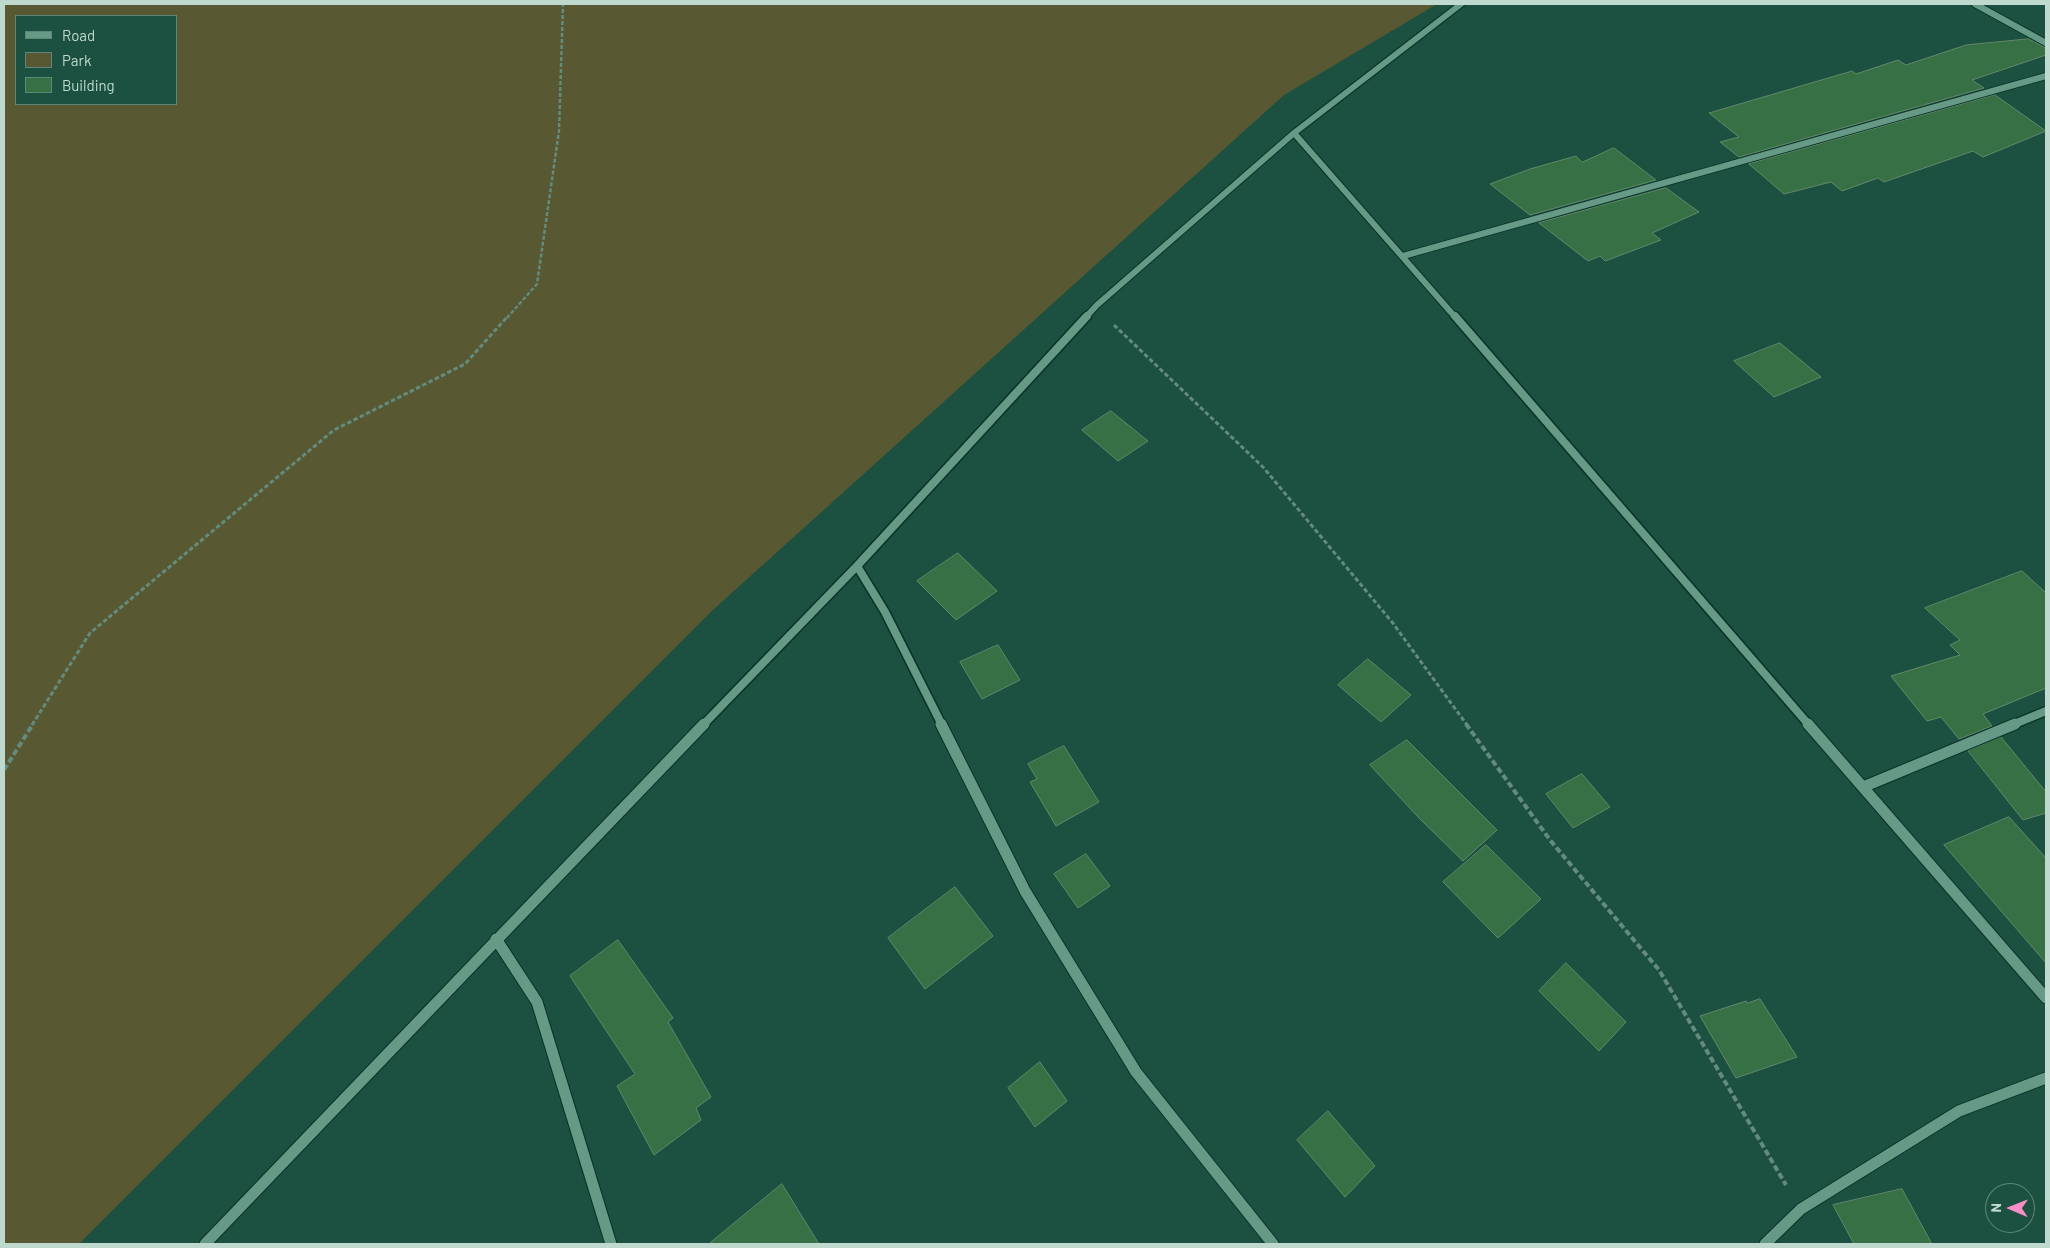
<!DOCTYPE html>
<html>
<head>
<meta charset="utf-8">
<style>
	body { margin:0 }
	#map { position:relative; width:2050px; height:1248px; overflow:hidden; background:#1c5040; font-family:Barlow,sans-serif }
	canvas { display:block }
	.frame { position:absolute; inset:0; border:5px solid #bfd9cf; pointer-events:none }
	.legend { position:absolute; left:15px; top:15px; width:162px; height:90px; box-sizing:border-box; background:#1c5040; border:1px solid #5d8779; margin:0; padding:6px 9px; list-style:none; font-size:15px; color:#bfd9cf }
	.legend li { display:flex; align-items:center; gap:10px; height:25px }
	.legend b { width:25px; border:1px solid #5d8779 }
	.north { position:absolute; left:1985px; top:1183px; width:50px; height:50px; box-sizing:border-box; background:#1c5040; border:1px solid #5d8779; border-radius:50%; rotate:271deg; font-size:14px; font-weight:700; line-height:20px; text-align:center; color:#bfd9cf }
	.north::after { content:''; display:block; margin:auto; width:18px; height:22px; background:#fb8fc5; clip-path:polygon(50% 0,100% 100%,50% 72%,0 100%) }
</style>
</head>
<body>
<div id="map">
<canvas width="2050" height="1248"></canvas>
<div class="frame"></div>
<ul class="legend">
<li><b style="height:6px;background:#669986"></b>Road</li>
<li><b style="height:14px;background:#585932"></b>Park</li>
<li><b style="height:14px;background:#387045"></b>Building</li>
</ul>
<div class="north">N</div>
</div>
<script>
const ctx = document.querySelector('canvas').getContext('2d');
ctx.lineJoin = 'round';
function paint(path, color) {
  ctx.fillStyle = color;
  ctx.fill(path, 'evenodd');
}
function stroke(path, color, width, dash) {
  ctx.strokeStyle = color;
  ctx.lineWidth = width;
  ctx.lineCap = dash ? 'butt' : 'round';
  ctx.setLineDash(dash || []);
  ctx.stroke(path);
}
const green = new Path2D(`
	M4,4h1433l-153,91 -569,513 -636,636h-75zM16,16h160v88h-160z`);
const building = new Path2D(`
	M2029,39l17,9v7l-74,25 12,8 -245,69 -19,-15 19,-5 -30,-24 143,-42 4,3 42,-14 8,5 60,-20z
	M1995,95l51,36 -63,26 -10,-6 -89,31 -6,-4 -36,13 -11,-9 -47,12 -35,-30z
	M1614,148l42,32 -126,35 -40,-31 40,-15 46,-13 6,6z
	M1666,188l33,24 -47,21 9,7 -56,21 -5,-5 -12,5 -49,-38z
	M1780,343l41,34 -47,20 -40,-36z
	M1111,411l37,30 -30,20 -36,-31z
	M958,553l39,38 -41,29 -39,-39z
	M2022,571l24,22v95l-63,26 9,12 -33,13 -18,-22 -14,4 -36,-45 69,-21 -10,-10 10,-5 -35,-32z
	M998,645l22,35 -38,19 -22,-37z
	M1368,659l43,36 -30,27 -43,-37z
	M2001,737l45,55v21l-23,7 -55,-69z
	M1407,740l90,90 -34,31 -44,-43 -49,-53z
	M1064,746l35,56 -43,24 -26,-44 7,-3 -9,-15z
	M1582,774l28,33 -37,21 -27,-34z
	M2009,817l37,41v105l-102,-118z
	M1486,845l55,54 -43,39 -55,-56z
	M1086,854l24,32 -32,22 -24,-34z
	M955,887l38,49 -68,53 -37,-51z
	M618,940l55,78 -5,4 43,75 -15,11 5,12 -47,35 -37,-69 18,-12 -65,-98z
	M1566,963l60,59 -27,29 -60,-60z
	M1760,999l37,58 -61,21 -36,-62 46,-15 1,2z
	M1040,1062l27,39 -32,26 -27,-39z
	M1328,1111l47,55 -30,31 -48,-57z
	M782,1184l37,60h-110z
	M1902,1189l30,55h-78l-21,-39z`);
const pathFar2 = new Path2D(`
	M507,318l30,-34 22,-153 4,-127`);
const pathFar1 = new Path2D(`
	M1114,325l149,142 129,155 75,103
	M32,725l58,-92 244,-203 131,-66 43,-48`);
const path = new Path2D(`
	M1466,724l84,116 109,130 127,215
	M4,770l29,-46`);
const minorFar2 = new Path2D(`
	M1975,4l71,39
	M1294,133l162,185
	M1403,256l643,-180
	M1085,318l12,-13 197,-172 167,-129`);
const minorFar1 = new Path2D(`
	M1455,316l354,409
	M857,566l28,46 57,113
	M703,725l154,-159 230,-250
	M2012,725l34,-14`);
const minor = new Path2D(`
	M941,724l84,167 111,181 137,172
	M1808,724l238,274
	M1863,787l152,-63
	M496,939l41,63 74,242
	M205,1244l499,-520
	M1765,1244l36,-35 158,-98 87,-33`);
paint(green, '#585932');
paint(building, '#387045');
stroke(building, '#638869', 1);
stroke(minorFar2, '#0b3327', 8);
stroke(minorFar1, '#0b3327', 11);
stroke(minor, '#0b3327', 13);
stroke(pathFar2, '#638b7e', 2.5, [4, 2]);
stroke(pathFar1, '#638b7e', 3, [4.5, 2.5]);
stroke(path, '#638b7e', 4, [6, 3]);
stroke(minorFar2, '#669986', 6);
stroke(minorFar1, '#669986', 8);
stroke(minor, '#669986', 11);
</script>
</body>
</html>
